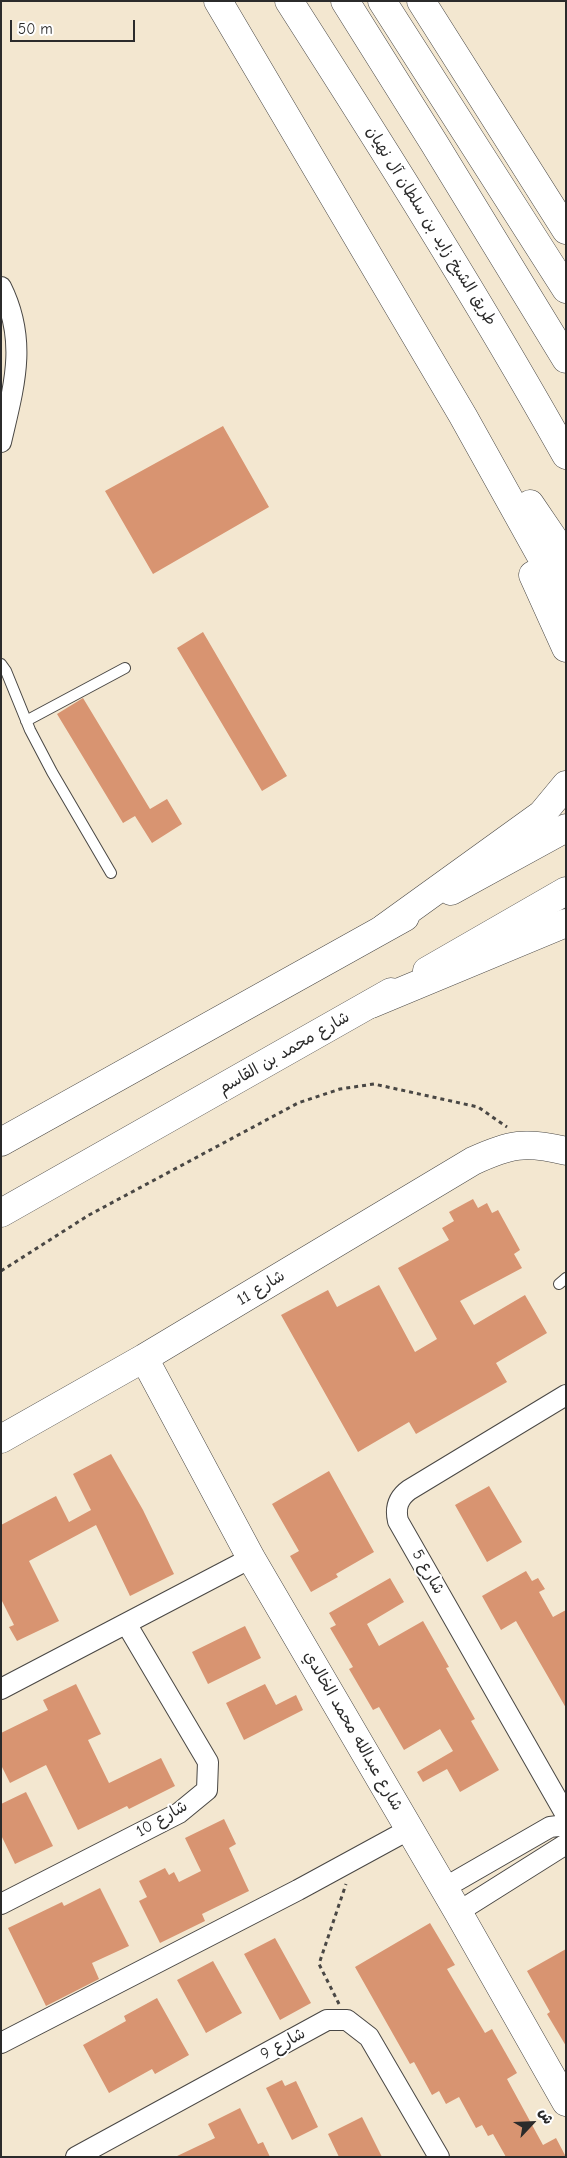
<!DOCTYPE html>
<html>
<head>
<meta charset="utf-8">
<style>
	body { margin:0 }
	#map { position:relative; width:567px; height:2158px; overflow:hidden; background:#f3e7d0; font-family:"Comic Neue","Playpen Sans Arabic",sans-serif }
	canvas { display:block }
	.frame { position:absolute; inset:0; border:2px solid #2b2b2b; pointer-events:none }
	.north { position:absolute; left:507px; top:2098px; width:50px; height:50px; -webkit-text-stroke:4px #fff; paint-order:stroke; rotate:65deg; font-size:14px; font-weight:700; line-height:20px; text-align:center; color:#2b2b2b }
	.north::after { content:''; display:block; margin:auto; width:18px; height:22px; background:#2b2b2b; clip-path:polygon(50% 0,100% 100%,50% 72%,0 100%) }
	.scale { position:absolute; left:10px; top:20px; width:125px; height:22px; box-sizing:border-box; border:2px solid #2b2b2b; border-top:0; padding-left:6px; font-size:15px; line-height:18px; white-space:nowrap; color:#2b2b2b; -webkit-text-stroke:4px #fff; paint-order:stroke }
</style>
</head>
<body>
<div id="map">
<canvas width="567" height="2158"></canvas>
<div class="frame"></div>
<div class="north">ش</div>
<div class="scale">50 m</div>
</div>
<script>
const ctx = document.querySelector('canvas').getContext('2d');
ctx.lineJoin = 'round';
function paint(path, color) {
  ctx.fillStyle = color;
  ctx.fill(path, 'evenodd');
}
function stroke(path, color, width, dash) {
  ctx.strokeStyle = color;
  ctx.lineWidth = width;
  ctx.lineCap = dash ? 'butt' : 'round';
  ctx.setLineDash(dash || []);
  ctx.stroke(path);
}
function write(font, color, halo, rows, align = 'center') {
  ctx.font = font + ' "Comic Neue","Playpen Sans Arabic",sans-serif';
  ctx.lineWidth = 4;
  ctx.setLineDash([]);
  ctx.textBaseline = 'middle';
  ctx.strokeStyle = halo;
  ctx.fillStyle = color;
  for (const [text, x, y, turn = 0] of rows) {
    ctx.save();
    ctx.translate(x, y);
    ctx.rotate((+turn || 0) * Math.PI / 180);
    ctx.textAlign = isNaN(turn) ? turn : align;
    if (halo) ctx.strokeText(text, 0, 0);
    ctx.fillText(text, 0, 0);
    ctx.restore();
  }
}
const building = new Path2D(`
	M223,426l46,81 -116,67 -48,-83z
	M203,632l84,144 -25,15 -85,-143z
	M83,698l67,111 17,-10 15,25 -30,19 -17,-27 -12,7 -66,-109z
	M473,1199l5,9 9,-5 5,10 6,-3 22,40 -6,4 8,14 -62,33 14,24 51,-30 22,38 -51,30 11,19 -91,52 -7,-12 -51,30 -77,-137 47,-25 9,17 42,-22 36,67 22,-13 -39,-71 51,-28 -7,-12 12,-7 -5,-9z
	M111,1454l32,56 31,64 -44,22 -34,-71 -67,36 30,60 -42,20 -8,-14 5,-2 -13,-26v-74l55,-29 13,26 22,-12 -18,-36z
	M329,1471l45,81 -38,22 2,3 -27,15 -21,-36 9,-5 -27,-47z
	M489,1486l33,56 -35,20 -32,-57z
	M526,1571l6,10 6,-3 7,11 -6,3 14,25 13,-7v98l-50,-87 -15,9 -19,-34z
	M390,1578l14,24 -37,22 12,22 44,-25 26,46 -3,1 29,51 -4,2 28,49 -39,22 -13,-23 -24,13 -6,-10 36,-21 -13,-22 -36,21 -25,-43 -6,3 -24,-41 4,-2 -23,-39 6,-3 -7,-12z
	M245,1626l16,32 -53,26 -16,-32z
	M76,1684l25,50 -13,6 21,43 52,-25 14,28 -46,23 -2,-3 -49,24 -32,-65 -36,18 -9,-18v-32l47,-23 -5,-10z
	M265,1684l11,21 20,-10 7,15 -59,30 -18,-37z
	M26,1792l27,54 -38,18 -14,-29v-31z
	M224,1819l12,25 -7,4 20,43 -47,23 3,7 -45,22 -21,-42 8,-4 -8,-16 26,-13 4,7 5,-3 5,10 22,-11 -16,-33z
	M100,1888l29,58 -37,17 7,16 -53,27 -38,-78 54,-26 2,4z
	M430,1923l25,42 -8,4 38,64 7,-4 25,44 -10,6 36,66 13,-7 10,19h-60l-13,-23 -5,2 -6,-11 -6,3 -17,-31 -13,7 -7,-13 -7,4 -18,-33 -4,2 -55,-97z
	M275,1938l36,65 -31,17 -36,-66z
	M566,1949v97l-19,-32 3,-2 -23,-41z
	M213,1961l29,52 -36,20 -29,-53z
	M157,1998l32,57 -34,19 -3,-5 -43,24 -26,-48 43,-24 -2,-5z
	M282,2080l3,6 11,-5 22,46 -26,13 -26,-52z
	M240,2108l18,36 5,-2 7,15h-95l40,-19 -7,-14z
	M362,2117l20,40h-43l-11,-23z`);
const path = new Path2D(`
	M1,1271l88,-56 209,-112 42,-14 34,-5 104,23 29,20
	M339,2004l-20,-40 27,-80`);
const lane = new Path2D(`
	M1,664l5,7 24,59 22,42 59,101
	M26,721l99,-53
	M559,1284l7,-6`);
const street = new Path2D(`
	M1,287c27,54 13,99 0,155
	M566,1395l-157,95c-11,8 -14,18 -11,31l168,294
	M1,1689l250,-131
	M444,1888l106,-61 16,-2
	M1,1904l178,-91 28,-23 1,-28 -81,-137
	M458,1912l108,-68
	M1,2043l297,-153 112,-61
	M76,2157l251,-137h20l22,17 70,120`);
const secondary = new Path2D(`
	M144,1358l107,200 207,354 108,190
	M1,1439l143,-81 329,-197c37,-17 52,-20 93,-10`);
const primary = new Path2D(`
	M451,891l115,-63
	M427,971l139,-80
	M1,1142l404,-225
	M1,1213l390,-221`);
const highway = new Path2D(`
	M218,1l245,415 103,185
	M289,1c96,150 190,299 277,454
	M345,1l89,142 132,216
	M382,1l184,288
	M421,1l145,229
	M530,504l36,53
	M533,575l33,73
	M384,928l158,-114 24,-29
	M371,1004l195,-81`);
const streetNames = [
	["طريق الشيخ زايد بن سلطان آل نهيان",431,226,58],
	["شارع محمد بن القاسم",284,1053,-30],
	["شارع 11",261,1288,-31],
	["شارع 5",428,1572,60],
	["شارع عبدالله محمد الخالدي",353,1731,60],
	["شارع 10",162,1819,-30],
	["شارع 9",283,2044,-29]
];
paint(building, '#d89471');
stroke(lane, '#494744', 12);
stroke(street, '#494744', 22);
stroke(secondary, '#494744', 29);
stroke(primary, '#494744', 29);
stroke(highway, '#494744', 29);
stroke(path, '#494744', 3, [4, 4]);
stroke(lane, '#fff', 10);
stroke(street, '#fff', 20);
stroke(secondary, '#fff', 28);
stroke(primary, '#fff', 28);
stroke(highway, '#fff', 28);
write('16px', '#2b2b2b', '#fff', streetNames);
</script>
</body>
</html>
